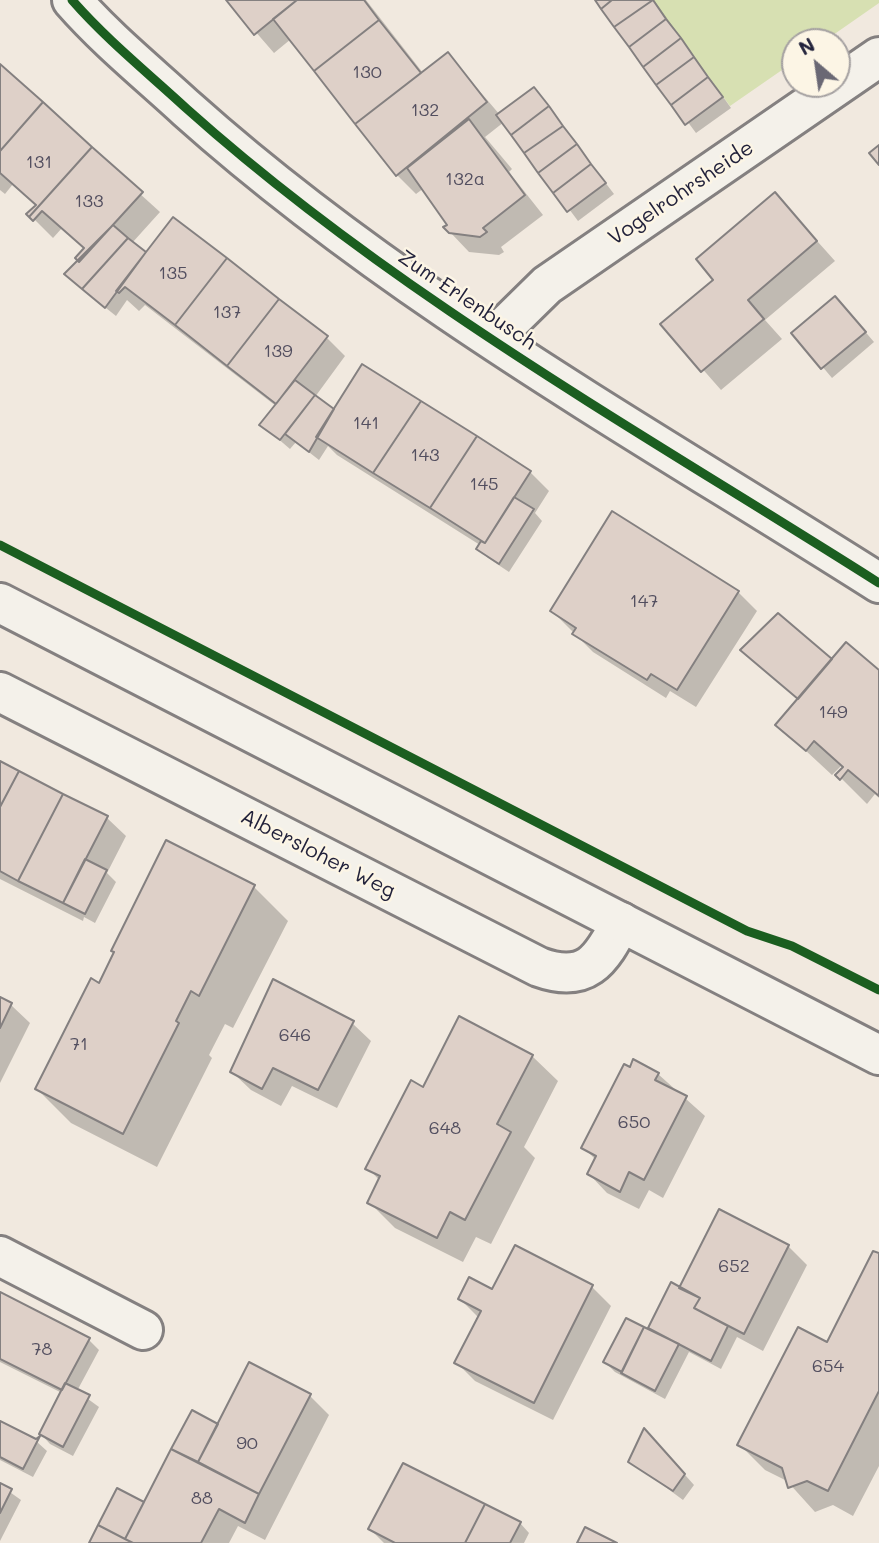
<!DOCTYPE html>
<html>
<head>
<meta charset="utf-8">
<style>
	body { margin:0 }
	#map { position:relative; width:879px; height:1543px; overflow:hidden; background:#f1e9df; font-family:Mali,sans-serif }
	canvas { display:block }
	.north { position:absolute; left:781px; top:28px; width:70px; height:70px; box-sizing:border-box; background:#fcf5e5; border:2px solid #a5a1a1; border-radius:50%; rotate:331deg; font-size:19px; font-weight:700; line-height:28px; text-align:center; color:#22223b }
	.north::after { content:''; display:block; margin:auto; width:24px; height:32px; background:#6a6874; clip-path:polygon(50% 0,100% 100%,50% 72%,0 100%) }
</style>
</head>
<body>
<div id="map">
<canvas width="879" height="1543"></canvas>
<div class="north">N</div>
</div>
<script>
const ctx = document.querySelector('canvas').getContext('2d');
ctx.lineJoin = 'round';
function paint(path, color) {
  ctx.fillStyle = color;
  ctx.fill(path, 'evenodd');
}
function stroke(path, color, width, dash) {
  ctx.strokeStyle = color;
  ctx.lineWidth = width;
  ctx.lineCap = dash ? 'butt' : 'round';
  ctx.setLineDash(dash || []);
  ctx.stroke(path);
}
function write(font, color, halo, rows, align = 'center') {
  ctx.font = font + ' Mali,sans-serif';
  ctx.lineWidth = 5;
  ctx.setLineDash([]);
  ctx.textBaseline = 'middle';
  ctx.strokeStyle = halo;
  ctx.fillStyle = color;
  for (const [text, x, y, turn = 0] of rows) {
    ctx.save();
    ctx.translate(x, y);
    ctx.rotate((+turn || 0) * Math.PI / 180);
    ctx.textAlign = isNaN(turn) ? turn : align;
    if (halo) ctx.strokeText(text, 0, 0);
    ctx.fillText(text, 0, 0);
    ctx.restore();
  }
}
const green = new Path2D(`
	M653,0h226v3l-56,39h-28v19l-65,45z`);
const shadow = new Path2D(`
	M228,0h138l57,73 25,-19 52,61 34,-26 80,105 -36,27 -74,-99 -19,15 27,32 -3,3 34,43 -42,32 3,5 -5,3 -30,-3 -19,-20v-7l-26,-37 -8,6 -19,-19 -106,-136 -17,14z
	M597,0h57l77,108 -35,25z
	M0,67l160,145 -28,31 14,12 181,83 18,18 -30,41 19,15 196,60 19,19 -14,22 7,8 -33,51 -21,-14 -10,-9 2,-4 -143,-90 -9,-9 -9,14 -23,-18 -6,7 -28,-24 14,-19 -131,-101 -6,6 -12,-11 -11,16 -40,-32 4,-24 5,-11 -23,-21 -9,10 -24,-24 8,-8 -24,-22 -8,10 -5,-4z
	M775,194l60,67 -70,59 17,19 -61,51 -58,-66 53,-44z
	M845,308l29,34 -42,36 -38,-45z
	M613,514l125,78 19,19 -61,96 -26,-16 -4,7 -73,-46 -41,-41z
	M832,661l47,11v126l-4,-4 -8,10 -29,-29 6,-7 -3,-2 -9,9 -54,-50z
	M0,764l107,54 19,18 -19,37 9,9 -21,41 -11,-6 -1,4 -83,-42z
	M167,842l87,45 34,34 -55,107 -8,-4 -16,31 3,3 -55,109 -86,-44 -34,-34 63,-104z
	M0,999l11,6 19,18 -30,60z
	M352,1023l19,18 -34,67 -45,-22 -11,20 -30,-16 -19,-18z
	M532,1056l26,25 -34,66 11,11 -44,86 -15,-7 -13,25 -68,-34 -26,-26 11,-21 -12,-13 56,-79z
	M658,1074l47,42 -42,82 -14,-8 -10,19 -32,-16 -18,-19 7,-14 -12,-12z
	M788,1246l19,19 -44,86 -26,-14 -16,32 -32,-17 -24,47 -50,-27 -10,-10 44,-31 23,-46 9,4z
	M515,1247l77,40 19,19 -58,114 -78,-39 -19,-19 23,-44 -19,-19 32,-8z
	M879,1255v211l-26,50 -20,-11 -18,7 -28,-31 -22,-11 -25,-25 87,-101z
	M0,1294l89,46 10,10 -22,41 22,16 -26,49 -23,-12 -9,-10 21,-41 -62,-31z
	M310,1396l19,19 -64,125 -27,-14 -9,17h-138l53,-38 48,-93 27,14z
	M0,1420l37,22 10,9 -14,26 -33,-17z
	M654,1440l40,45 -11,15 -53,-39z
	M0,1485l21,15 -21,41z
	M520,1523l9,10 -5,10h-140l-14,-14z`);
const building = new Path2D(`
	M226,0h71l-43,35z
	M297,0h67l15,20 -65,51 -41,-52z
	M595,0h17l-11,9z
	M612,0h41l-39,27 -13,-18z
	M653,0l13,19 -37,28 -15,-20z
	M666,19l15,19 -38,29 -14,-20z
	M379,20l42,53 -66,51 -41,-53z
	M681,38l13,19 -38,28 -13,-18z
	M448,52l39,50 -91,74 -41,-52z
	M694,57l14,20 -37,28 -15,-20z
	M0,64l43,38 -43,49z
	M708,77l15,20 -38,28 -14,-20z
	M534,87l15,19 -38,29 -15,-20z
	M43,102l49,45 -63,70 -3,-3 10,-9 -36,-32v-22z
	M549,106l14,20 -39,27 -13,-18z
	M469,119l56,76 -42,33 4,4 -7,5 -31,-4 -6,-6 4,-2 -40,-57z
	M563,126l14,18 -39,29 -14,-20z
	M577,144l14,20 -38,29 -15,-20z
	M879,145v20l-10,-12z
	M92,147l51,45 -64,70 -4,-4 9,-10 -42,-37 -9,10 -4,-4z
	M591,164l15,19 -39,29 -14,-19z
	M775,192l42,49 -69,59 16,19 -63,53 -41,-48 53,-44 -17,-21z
	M173,217l54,41 -52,67 -50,-38 -6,6 -3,-2z
	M113,225l15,13 -46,51 -18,-15z
	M128,238l18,14 -41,56 -23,-19z
	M227,258l52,41 -52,67 -52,-41z
	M835,296l31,36 -45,37 -30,-36z
	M279,299l49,37 -52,68 -49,-38z
	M362,364l59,37 -48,72 -57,-36z
	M295,380l20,15 -35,45 -21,-15z
	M315,395l19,14 -25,43 -24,-18z
	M421,401l56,35 -47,72 -57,-35z
	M477,436l54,35 -46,72 -55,-35z
	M514,497l20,12 -35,55 -23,-15 5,-8 4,2z
	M612,511l127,80 -62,99 -26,-16 -4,6 -75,-46 4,-6 -26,-17z
	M778,613l54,46 -34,40 -58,-49z
	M846,642l33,28v126l-31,-26 -8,10 -5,-5 8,-8 -29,-26 -8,10 -31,-26z
	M0,761l19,10 -19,36z
	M19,771l44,23 -45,87 -18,-10v-64z
	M63,794l45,22 -45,87 -45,-22z
	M166,840l89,45 -56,111 -8,-5 -15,30 3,2 -56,111 -88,-45 56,-111 8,5 15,-31 -3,-1z
	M85,859l22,11 -22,44 -22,-11z
	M273,979l81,42 -36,69 -45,-22 -11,21 -32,-17z
	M0,997l12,6 -12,25z
	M459,1016l74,39 -36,69 14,8 -46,88 -15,-8 -13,26 -70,-35 13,-27 -15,-7 46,-89 12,7z
	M633,1059l26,14 -4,7 32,16 -43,84 -15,-8 -9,20 -33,-18 9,-18 -15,-8 43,-84 6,3z
	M719,1209l70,36 -45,89 -50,-26 6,-10 -21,-10z
	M515,1245l78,40 -59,118 -80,-40 27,-52 -23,-12 11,-22 23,12z
	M873,1251l6,2v138l-51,100 -21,-10 -19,7 -6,-20 -45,-23 61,-118 29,15z
	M671,1282l29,16 -6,10 34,18 -17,35 -63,-33z
	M0,1292l90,46 -28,52 -62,-31z
	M626,1318l18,9 -22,45 -19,-10z
	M644,1327l35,17 -24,47 -34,-18z
	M249,1362l62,32 -52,100 -61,-32z
	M65,1383l25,12 -27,52 -24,-13z
	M192,1410l26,14 -20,38 -27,-13z
	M0,1421l36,18 4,-3 -17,33 -23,-12z
	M644,1428l41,46 -12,17 -45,-29z
	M171,1449l88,45 -14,29 -26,-14 -18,34h-68l-8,-4z
	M403,1463l82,41 -20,39h-70l-27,-14z
	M0,1483l12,6 -12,24z
	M117,1488l27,14 -19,37 -27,-14z
	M485,1504l36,18 -11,21h-45z
	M98,1525l27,14 8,4h-44z
	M585,1527l32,16h-40z`);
const street = new Path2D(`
	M72,0c35,40 76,73 115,109 209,187 456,324 692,474
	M492,339l55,-54 332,-228
	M0,692l539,275c47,17 62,-6 82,-45
	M0,1256l143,74`);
const secondary = new Path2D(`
	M0,603l879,452`);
const cycleway = new Path2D(`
	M72,0c35,40 76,73 115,109 209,187 456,324 692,474
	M0,545l747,386 45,15 87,44`);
const numberNames = [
	["130",367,72],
	["132",425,110],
	["131",39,162],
	["132a",465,179],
	["133",89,201],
	["135",173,273],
	["137",227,312],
	["139",278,351],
	["141",366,423],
	["143",425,455],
	["145",484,484],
	["147",644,601],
	["149",833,712],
	["646",295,1035],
	["71",79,1044],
	["650",634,1122],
	["648",445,1128],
	["652",734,1266],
	["78",42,1349],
	["654",828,1366],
	["90",247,1443],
	["88",202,1498]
];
const streetNames = [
	["Vogelrohrsheide",681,193,-34],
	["Zum Erlenbusch",467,300,34],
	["Albersloher Weg",318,854,27]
];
paint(green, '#d7e0b2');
paint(shadow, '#0003');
paint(building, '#ded0c8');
stroke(building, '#848080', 2);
stroke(street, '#848080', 44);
stroke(secondary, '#848080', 44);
stroke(street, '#f4f1ea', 38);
stroke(secondary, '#f4f1ea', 38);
stroke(cycleway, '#1b5e20', 9);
write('18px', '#524e5f', null, numberNames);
write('21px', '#22223b', '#fcf5e5', streetNames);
</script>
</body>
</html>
